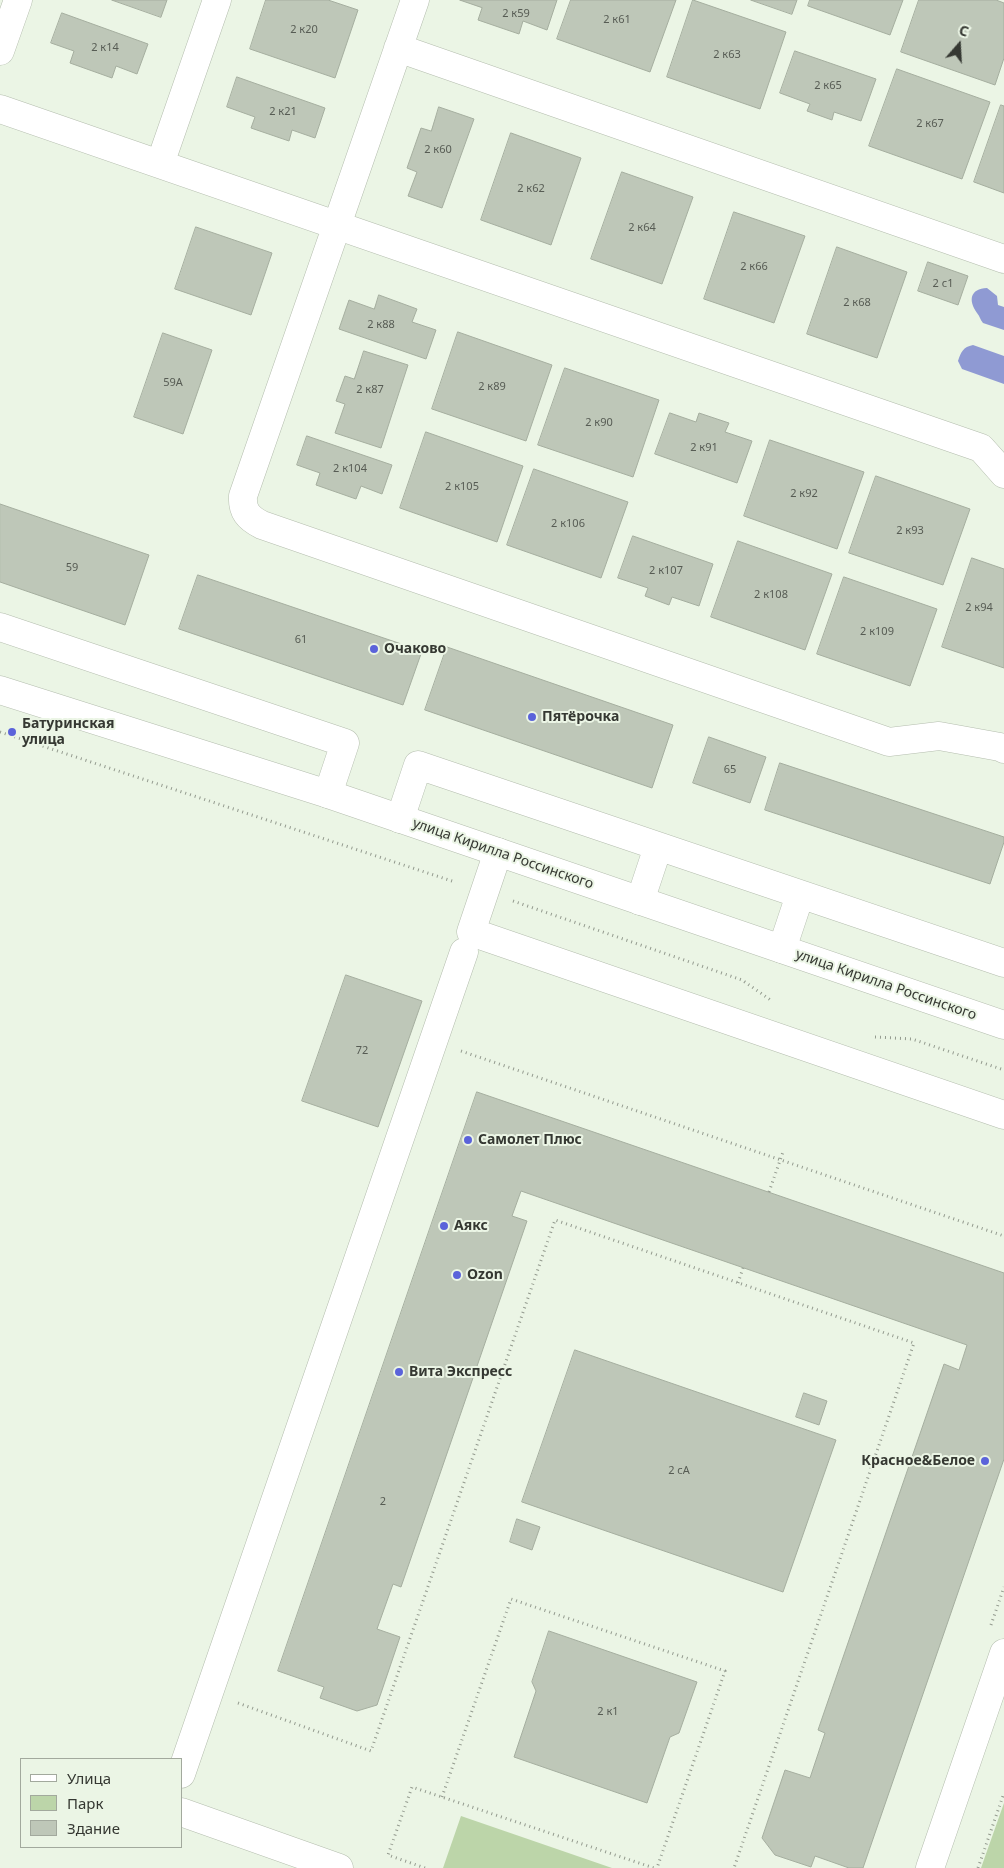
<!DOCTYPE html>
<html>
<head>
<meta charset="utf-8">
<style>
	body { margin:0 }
	#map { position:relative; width:1004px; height:1868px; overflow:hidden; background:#ebf5e5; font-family:"Noto Sans",sans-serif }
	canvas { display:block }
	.legend { position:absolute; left:20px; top:1758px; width:162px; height:90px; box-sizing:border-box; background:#ebf5e5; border:1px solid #a2a99d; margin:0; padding:6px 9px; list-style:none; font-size:15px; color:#353832 }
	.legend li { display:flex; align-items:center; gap:10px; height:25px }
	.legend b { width:25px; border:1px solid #a2a99d }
	.north { position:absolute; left:934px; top:20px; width:50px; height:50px; -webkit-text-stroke:4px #ebf5e5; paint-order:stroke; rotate:19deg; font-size:14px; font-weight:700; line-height:20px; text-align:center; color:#353832 }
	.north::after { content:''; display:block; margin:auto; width:18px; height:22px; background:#353832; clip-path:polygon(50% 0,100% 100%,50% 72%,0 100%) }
</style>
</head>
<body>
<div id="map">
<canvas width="1004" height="1868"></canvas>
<ul class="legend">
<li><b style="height:6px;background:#fff"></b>Улица</li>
<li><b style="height:14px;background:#bcd5a9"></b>Парк</li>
<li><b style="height:14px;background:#bec7b8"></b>Здание</li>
</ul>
<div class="north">С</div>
</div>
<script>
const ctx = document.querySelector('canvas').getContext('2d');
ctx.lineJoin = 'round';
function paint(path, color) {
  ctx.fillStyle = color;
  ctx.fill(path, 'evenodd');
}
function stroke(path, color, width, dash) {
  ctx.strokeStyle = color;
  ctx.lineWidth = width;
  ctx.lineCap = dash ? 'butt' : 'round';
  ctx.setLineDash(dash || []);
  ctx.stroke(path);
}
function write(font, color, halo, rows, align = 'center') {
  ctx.font = font + ' "Noto Sans",sans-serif';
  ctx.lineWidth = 4;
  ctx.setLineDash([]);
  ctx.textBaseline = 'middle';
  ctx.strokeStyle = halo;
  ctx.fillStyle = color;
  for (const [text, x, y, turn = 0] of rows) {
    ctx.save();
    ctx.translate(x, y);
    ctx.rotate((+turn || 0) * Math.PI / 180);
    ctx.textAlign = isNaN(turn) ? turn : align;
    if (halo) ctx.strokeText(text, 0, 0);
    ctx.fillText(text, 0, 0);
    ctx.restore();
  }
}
const green = new Path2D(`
	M1004,1803v65h-23z
	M461,1816l151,52h-169z`);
const water = new Path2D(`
	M987,288l10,8 1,9 6,2v23l-21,-7c-3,-3 -3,-7 -6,-10 -9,-13 -7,-24 10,-25z
	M973,345l31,11v28l-42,-15 -4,-8c3,-9 5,-14 15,-16z`);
const building = new Path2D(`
	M112,0h55l-6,17z
	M266,0h62l30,10 -23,68 -85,-29z
	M460,0h97l-10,30 -24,-9 -4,13 -41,-14 4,-12z
	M571,0h105l-26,72 -93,-33z
	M693,0l93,32 -26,77 -93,-32z
	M751,0h46l-5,14z
	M810,0h93l-13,35 -82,-29z
	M919,0h77l8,3v55l-9,27 -94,-33z
	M62,13l86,31 -11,30 -21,-8 -4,12 -42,-15 4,-12 -23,-8z
	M795,51l81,28 -15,42 -27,-9 -2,8 -25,-9 3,-7 -30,-11z
	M897,69l93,33 -28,77 -93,-33z
	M237,77l88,31 -10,30 -23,-8 -3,11 -38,-13 4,-11 -28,-10z
	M1001,105l3,1v87l-30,-11z
	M439,107l35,12 -32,89 -34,-12 9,-24 -10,-4 14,-40 10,3z
	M511,133l70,25 -30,87 -70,-25z
	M622,172l71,25 -31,87 -71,-25z
	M734,212l71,24 -31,87 -70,-24z
	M196,227l76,26 -21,62 -76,-26z
	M837,247l70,25 -30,86 -70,-24z
	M928,262l40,14 -10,29 -40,-14z
	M379,295l38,14 -5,13 24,8 -10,29 -87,-30 10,-29 25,9z
	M458,332l94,33 -26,76 -94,-32z
	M163,333l49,17 -29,84 -49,-17z
	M364,351l44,14 -27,83 -46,-15 10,-29 -9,-3 9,-25 9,3z
	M565,368l94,32 -26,77 -95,-32z
	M670,413l26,9 3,-9 30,10 -4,9 27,9 -15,42 -82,-29z
	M426,432l97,34 -26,76 -97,-34z
	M307,436l85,29 -10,29 -21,-8 -5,13 -40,-14 4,-12 -23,-8z
	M770,440l94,32 -27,77 -93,-33z
	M534,469l94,33 -27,76 -94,-33z
	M876,476l94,33 -27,76 -94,-32z
	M0,504l149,51 -24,70 -125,-43z
	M633,536l80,28 -14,42 -27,-9 -3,8 -24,-9 3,-8 -30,-10z
	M738,541l94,33 -27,76 -94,-33z
	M972,558l32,11v99l-62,-21z
	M198,575l224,76 -19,54 -224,-76z
	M844,577l93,32 -27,77 -93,-32z
	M447,647l226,78 -21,63 -227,-78z
	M709,737l57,20 -16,46 -57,-20z
	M780,763l224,74v5l-14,42 -225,-74z
	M346,975l76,26 -44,126 -76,-26z
	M477,1092l527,181v186l-141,409h-14l-34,-12 -4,11 -36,-12 -13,-17 23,-68 25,8 15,-45 -7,-3 126,-366 15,6 8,-25 -446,-154 -9,25 15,5 -126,366 -8,-3 -16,45 23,8 -23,68 -20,6 -37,-13 4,-11 -46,-16z
	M575,1350l261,90 -53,152 -261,-90z
	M804,1393l23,8 -8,24 -23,-8z
	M517,1519l23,8 -8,23 -22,-8z
	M549,1631l148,51 -18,51 -9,4 -23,66 -133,-46 22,-66 -4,-9z`);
const path = new Path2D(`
	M0,732l455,150
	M513,901l229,79 30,21
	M875,1037l37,2 92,31
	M461,1051l543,185
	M769,1192l14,-40
	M738,1283l5,-15
	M991,1625l13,-38
	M238,1703l133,48 184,-531 359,123 -180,525
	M442,1797l69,-198 214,72 -68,197
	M425,1868l-37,-13 24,-68 242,81
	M978,1868l26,-75`);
const minor = new Path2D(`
	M415,0l-172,496c-1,15 5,22 19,29l627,217 50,-6 61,11 4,2
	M398,48l606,211
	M0,51l18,-51
	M0,109l981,339 23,26
	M160,164l57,-164
	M0,627l345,116 -17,51
	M400,819l18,-54 586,198
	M498,852l-27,80 533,183
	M640,901l18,-54
	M782,949l18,-54
	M181,1774l283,-822
	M181,1812l158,56
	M930,1868l74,-215`);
const major = new Path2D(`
	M0,690l328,104 676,231`);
const markers = [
	[374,649,5,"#5b63da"],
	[532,717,5,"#5b63da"],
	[12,732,5,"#5b63da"],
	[468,1140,5,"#5b63da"],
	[444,1226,5,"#5b63da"],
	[457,1275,5,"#5b63da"],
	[399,1372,5,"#5b63da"],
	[985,1461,5,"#5b63da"]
];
const numberNames = [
	["2 к59",516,14],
	["2 к61",617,20],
	["2 к20",304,30],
	["2 к14",105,48],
	["2 к63",727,55],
	["2 к65",828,86],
	["2 к21",283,112],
	["2 к67",930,124],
	["2 к60",438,150],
	["2 к62",531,189],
	["2 к64",642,228],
	["2 к66",754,267],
	["2 с1",943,284],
	["2 к68",857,303],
	["2 к88",381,325],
	["59А",173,383],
	["2 к89",492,387],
	["2 к87",370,390],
	["2 к90",599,423],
	["2 к91",704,448],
	["2 к104",350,469],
	["2 к105",462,487],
	["2 к92",804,494],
	["2 к106",568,524],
	["2 к93",910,531],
	["59",72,568],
	["2 к107",666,571],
	["2 к108",771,595],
	["2 к94",979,608],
	["2 к109",877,632],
	["61",301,640],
	["65",730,770],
	["72",362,1051],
	["2 сА",679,1471],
	["2",383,1502],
	["2 к1",608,1712]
];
const poiNames = [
	["Очаково",384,649],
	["Пятёрочка",542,717],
	["Батуринская",22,724],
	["улица",22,740],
	["Самолет Плюс",478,1140],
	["Аякс",454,1226],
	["Ozon",467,1275],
	["Вита Экспресс",409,1372],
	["Красное&Белое",975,1461,"right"]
];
const streetNames = [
	["улица Кирилла Россинского",503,854,19],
	["улица Кирилла Россинского",886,985,19]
];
paint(green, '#bcd5a9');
paint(water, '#8f9ad3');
paint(building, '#bec7b8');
stroke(building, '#a5ae9f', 1);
stroke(minor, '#b4bdae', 29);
stroke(major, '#b4bdae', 29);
stroke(path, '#939a8e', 3, [1, 4]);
stroke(minor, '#fff', 28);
stroke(major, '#fff', 28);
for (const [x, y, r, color] of markers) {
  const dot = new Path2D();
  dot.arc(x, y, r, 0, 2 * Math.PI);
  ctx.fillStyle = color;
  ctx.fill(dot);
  stroke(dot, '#ebf5e5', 2);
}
write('11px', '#575c54', null, numberNames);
write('bold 14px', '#353832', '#ebf5e5', poiNames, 'left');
write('14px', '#353832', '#ebf5e5', streetNames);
</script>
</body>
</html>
